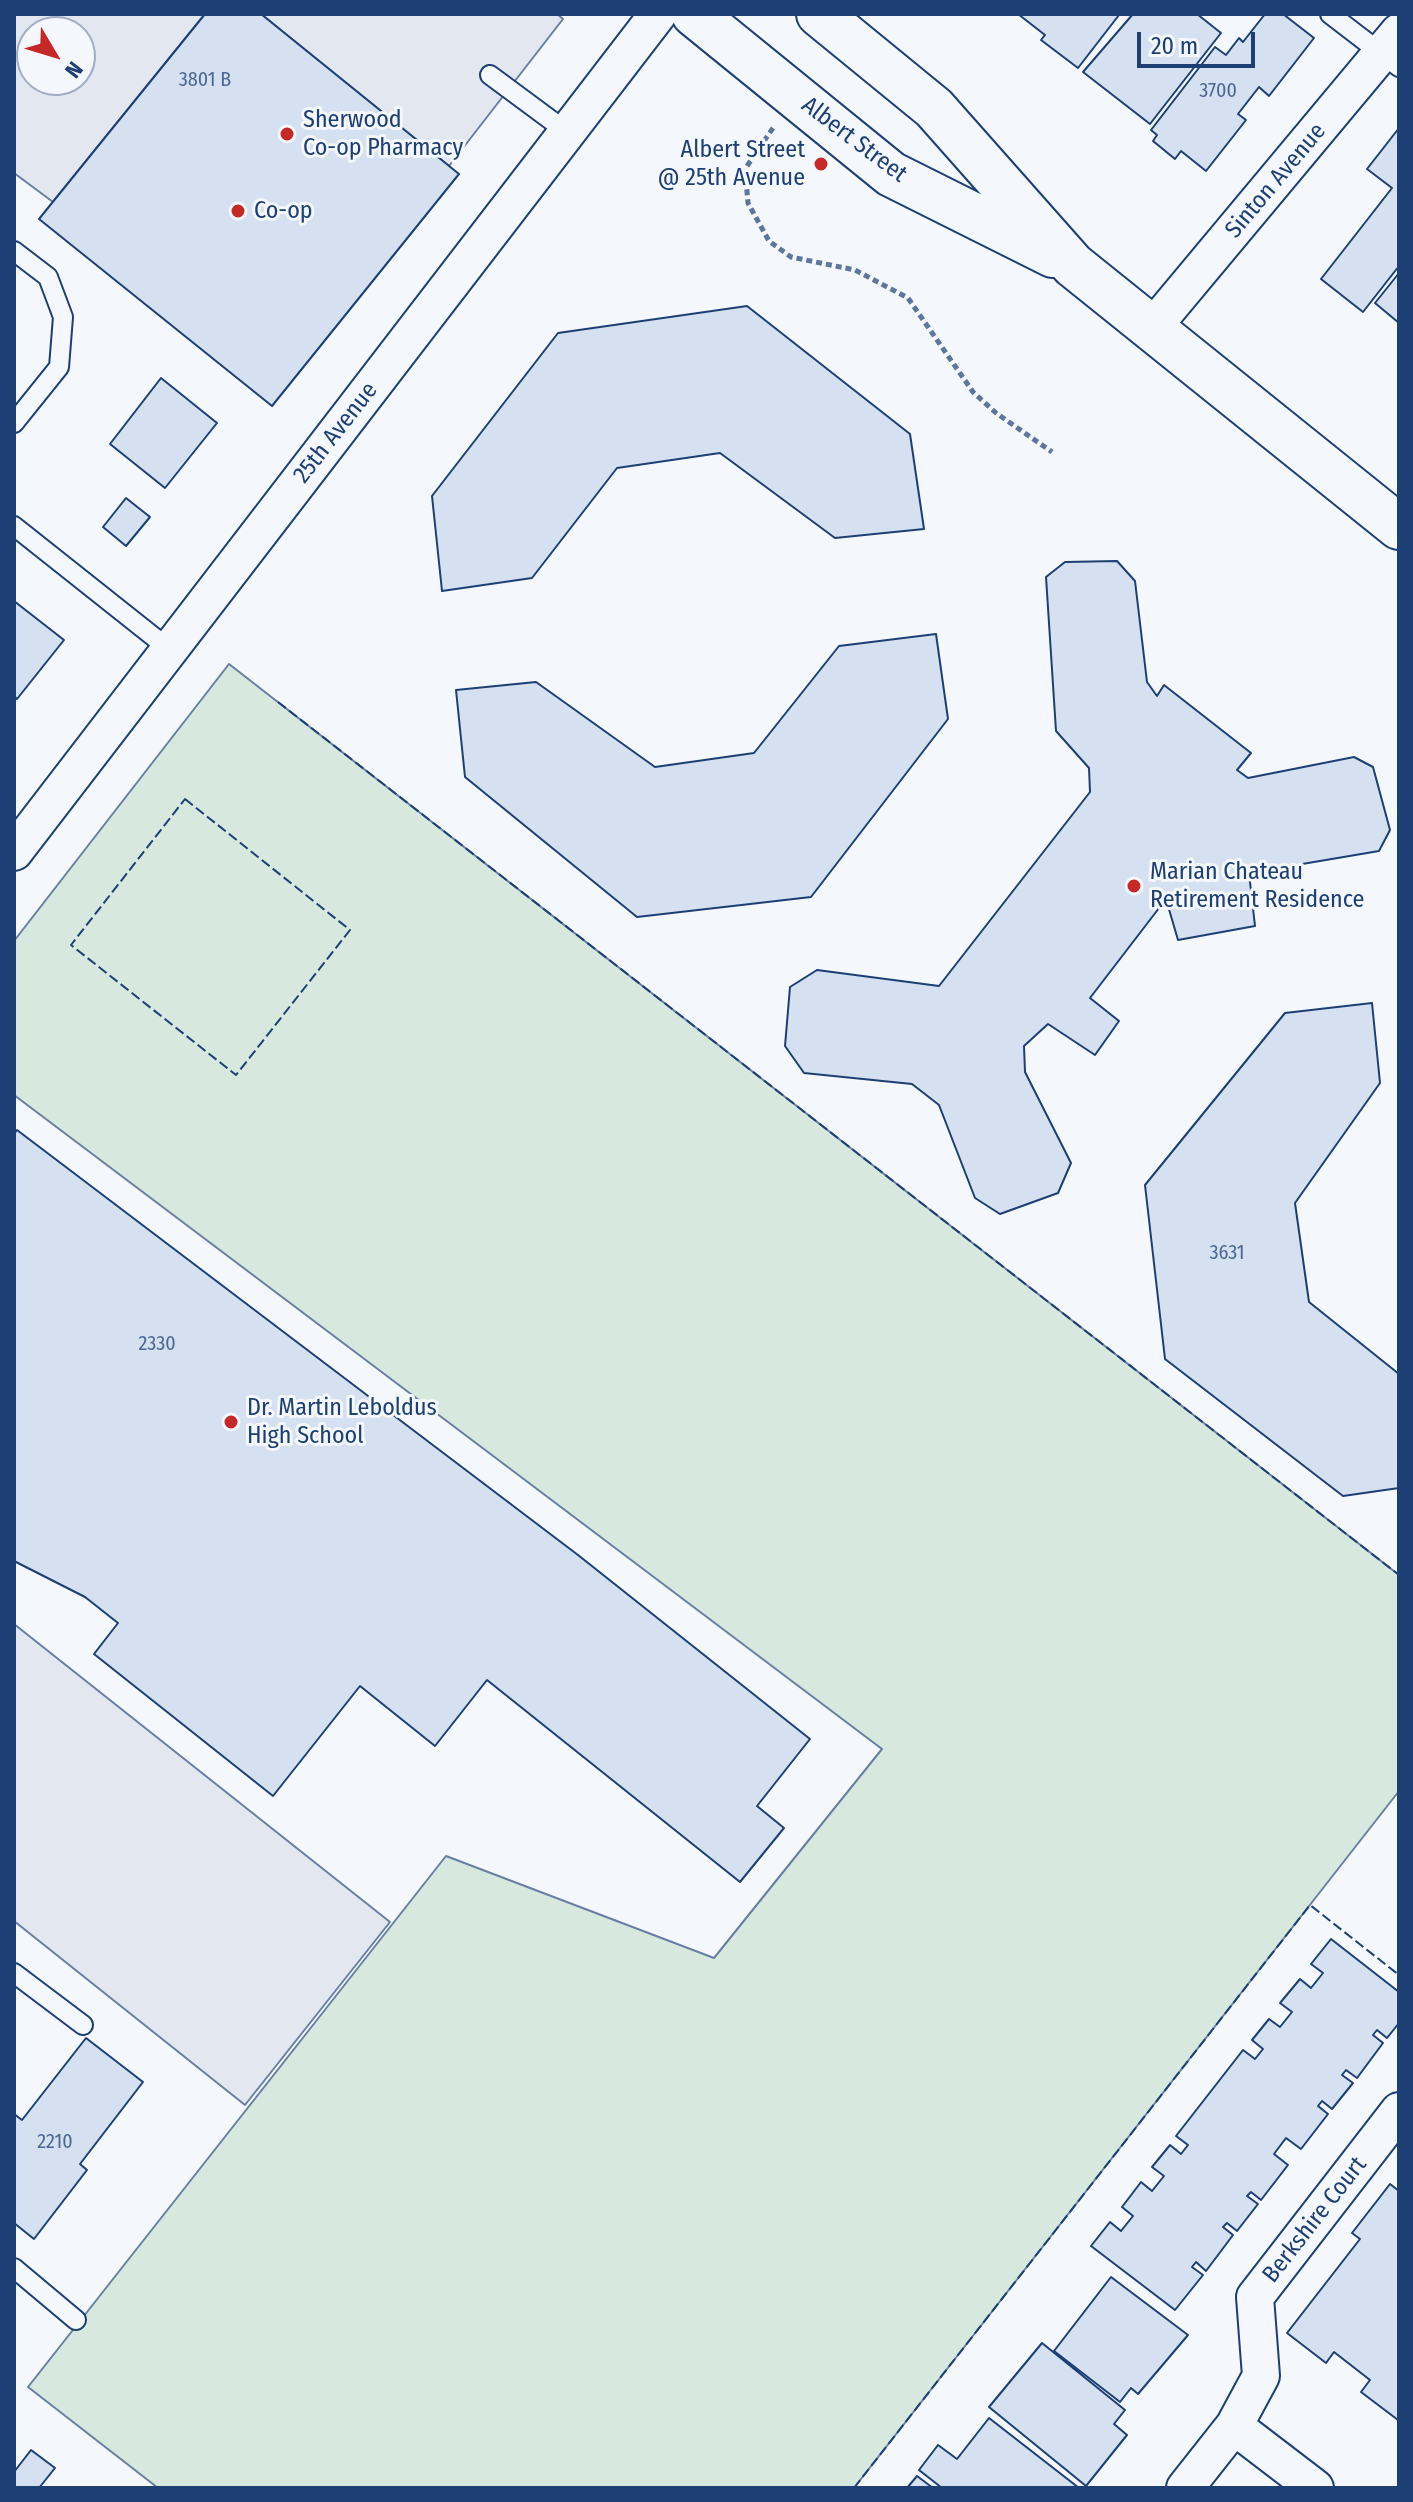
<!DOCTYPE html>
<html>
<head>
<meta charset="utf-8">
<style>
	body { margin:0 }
	#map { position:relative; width:1413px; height:2502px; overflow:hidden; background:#f4f7fb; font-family:"Fira Sans Condensed",sans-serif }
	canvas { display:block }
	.frame { position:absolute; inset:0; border:16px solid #1d3f73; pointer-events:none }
	.north { position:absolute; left:16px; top:16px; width:80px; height:80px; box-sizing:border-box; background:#f4f7fb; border:2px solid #9eadc5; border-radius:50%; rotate:128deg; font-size:22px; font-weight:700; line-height:32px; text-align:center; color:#1d3f73 }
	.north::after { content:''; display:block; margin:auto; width:28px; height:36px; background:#c62828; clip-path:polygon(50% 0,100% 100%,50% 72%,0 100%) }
	.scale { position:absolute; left:1137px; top:32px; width:118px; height:36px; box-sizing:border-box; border:4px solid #1d3f73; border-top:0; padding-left:10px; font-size:24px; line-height:28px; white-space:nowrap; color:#1d3f73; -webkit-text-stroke:6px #f4f7fb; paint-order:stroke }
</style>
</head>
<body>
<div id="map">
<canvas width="1413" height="2502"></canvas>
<div class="frame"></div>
<div class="north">N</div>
<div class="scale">20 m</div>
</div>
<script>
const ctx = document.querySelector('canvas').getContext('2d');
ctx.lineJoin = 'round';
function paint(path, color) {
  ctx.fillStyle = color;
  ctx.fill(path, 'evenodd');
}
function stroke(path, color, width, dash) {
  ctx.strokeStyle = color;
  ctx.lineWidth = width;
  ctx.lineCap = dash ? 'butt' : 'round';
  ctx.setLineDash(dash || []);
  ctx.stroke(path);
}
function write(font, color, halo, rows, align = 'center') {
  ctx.font = font + ' "Fira Sans Condensed",sans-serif';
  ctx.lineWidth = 6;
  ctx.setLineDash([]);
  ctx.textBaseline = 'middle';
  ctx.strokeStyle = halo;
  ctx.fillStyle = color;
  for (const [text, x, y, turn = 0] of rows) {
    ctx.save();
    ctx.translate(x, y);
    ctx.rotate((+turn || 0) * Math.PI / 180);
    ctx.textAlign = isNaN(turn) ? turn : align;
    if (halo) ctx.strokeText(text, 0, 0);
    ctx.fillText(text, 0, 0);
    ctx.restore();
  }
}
const green = new Path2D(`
	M229,664l1170,911v216l-545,697h-696l-130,-101 418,-531 268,102 168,-209 -868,-654v-154z`);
const parking = new Path2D(`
	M14,14h191l-152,188 -39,-29zM32,32h48v48h-48z
	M261,14h296l6,5 -114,147z
	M14,1624l376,298 -145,183 -231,-184z`);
const building = new Path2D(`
	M205,14h56l198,160 -187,232 -233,-187z
	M1018,14h99l2,1 -41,53 -37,-28 4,-5z
	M1133,14h64l24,19 -71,91 -67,-52z
	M1265,14h18l31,24 -45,58 -10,-9 -21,27 8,6 -40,51 -25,-20 -6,8 -22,-18 4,-6 -6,-5 64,-83 11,8 13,-17 4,4z
	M1399,128v138l-36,46 -42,-33 71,-91 -25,-19z
	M1399,273v50l-24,-20z
	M747,306l163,128 14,95 -89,9 -115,-85 -103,15 -85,110 -90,13 -10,-95 126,-163z
	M161,378l56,45 -52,65 -55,-44z
	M126,498l24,19 -24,29 -23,-19z
	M1117,561l18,20 12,101 10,14 7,-11 87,68 -14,17 11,8 106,-21 19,10 17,63 -11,21 -130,22 6,53 -77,14 -12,-41 -76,99 29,23 -24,34 -47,-31 -24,22 1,26 46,91 -13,30 -58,21 -25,-16 -36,-93 -27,-21 -108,-11 -19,-27 5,-59 27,-17 122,16 151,-194 -1,-24 -33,-37 -10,-154 19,-15z
	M14,601l50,39 -47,59 -3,-3z
	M936,634l12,85 -137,178 -174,20 -172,-140 -9,-87 80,-8 119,85 99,-14 85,-107z
	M1372,1003l8,80 -85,120 14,99 90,72v114l-56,8 -178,-137 -20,-174 140,-172z
	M17,1130l561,425 232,184 -53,67 27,22 -44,54 -253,-202 -52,66 -75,-60 -87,110 -179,-142 24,-31 -33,-26 -71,-36v-427z
	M1331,1939l68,53v31l-12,15 -10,-8 -4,5 10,8 -26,35 -11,-8 -4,5 11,8 -21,26 -10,-8 -4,5 10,8 -27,35 -15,-11 -12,16 14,11 -27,35 -10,-8 -4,4 11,8 -21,27 -10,-8 -4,4 10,8 -27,36 -10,-9 -4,5 11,8 -28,35 -84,-64 19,-24 11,9 12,-15 -11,-9 19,-25 11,9 12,-15 -12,-9 18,-22 11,9 7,-9 -12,-9 67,-86 12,9 8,-10 -11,-9 17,-21 11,8 12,-15 -12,-9 20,-24 11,9 12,-15 -12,-9z
	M86,2038l57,44 -63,82 7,6 -53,69 -20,-16v-109l8,6z
	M1390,2184l9,7 -1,229 -37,-28 9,-12 -36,-28 -8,11 -39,-30 73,-94 -8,-6z
	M1111,2277l77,58 -50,59 -7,-6 -11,14 -66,-51z
	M1042,2343l83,67 -11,14 13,11 -41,51 -97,-79z
	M989,2418l90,70h-137l-23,-18 19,-25 19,14z
	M31,2450l24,18 -16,20h-25v-16z
	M917,2476l16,12h-26z`);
const path = new Path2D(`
	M773,128l-28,41 3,34 21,38 22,16 64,13 53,28 65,94 23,21 56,39`);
const service = new Path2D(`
	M1330,14l69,53
	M490,75l77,57
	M14,251l34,26 15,40 -4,50 -45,56
	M14,526l155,123
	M14,1973l69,52
	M14,2268l62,52`);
const minor = new Path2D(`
	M1152,328l247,-296
	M14,852l644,-838
	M1234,2426l81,62
	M1185,2488l49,-62 27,-50 -6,-79 144,-186`);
const primary = new Path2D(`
	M694,14l197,160 162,81
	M819,14l115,94 139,157 326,262`);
const fence = new Path2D(`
	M278,702l1121,873
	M185,799l165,131 -114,145 -165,-130z
	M854,2488l456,-583 89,70`);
const markers = [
	[287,134,8,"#c62828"],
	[821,164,8,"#c62828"],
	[238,211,8,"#c62828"],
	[1134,886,8,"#c62828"],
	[231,1422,8,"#c62828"]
];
const numberNames = [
	["3801 B",205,80],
	["3700",1218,91],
	["3631",1227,1253],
	["2330",157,1344],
	["2210",55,2142]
];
const poiNames = [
	["Sherwood",303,120],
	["Co-op Pharmacy",303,148],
	["Albert Street",805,150,"right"],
	["@ 25th Avenue",805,178,"right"],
	["Co-op",254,211],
	["Marian Chateau",1150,872],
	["Retirement Residence",1150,900],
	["Dr. Martin Leboldus",247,1408],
	["High School",247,1436]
];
const streetNames = [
	["Albert Street",854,140,37],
	["Sinton Avenue",1276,181,-50],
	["25th Avenue",336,433,-52],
	["Berkshire Court",1315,2220,-52]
];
paint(green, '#d7e8df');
stroke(green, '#687fa3', 2);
paint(parking, '#e3e8f0');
stroke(parking, '#687fa3', 2);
paint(building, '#d5e0f0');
stroke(building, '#1d3f73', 2);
stroke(service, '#1d3f73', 22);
stroke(minor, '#1d3f73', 40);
stroke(primary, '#1d3f73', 48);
stroke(path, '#5e769c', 5, [6, 4]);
stroke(service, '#f4f7fb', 18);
stroke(minor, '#f4f7fb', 36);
stroke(primary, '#f4f7fb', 44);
stroke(fence, '#1d3f73', 2, [10, 4]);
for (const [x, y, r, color] of markers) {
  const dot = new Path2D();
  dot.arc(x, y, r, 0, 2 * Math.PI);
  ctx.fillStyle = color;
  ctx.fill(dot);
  stroke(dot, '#f4f7fb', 3);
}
write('20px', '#4b6792', null, numberNames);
write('24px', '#1d3f73', '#f4f7fb', poiNames, 'left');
write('24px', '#1d3f73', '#f4f7fb', streetNames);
</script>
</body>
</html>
